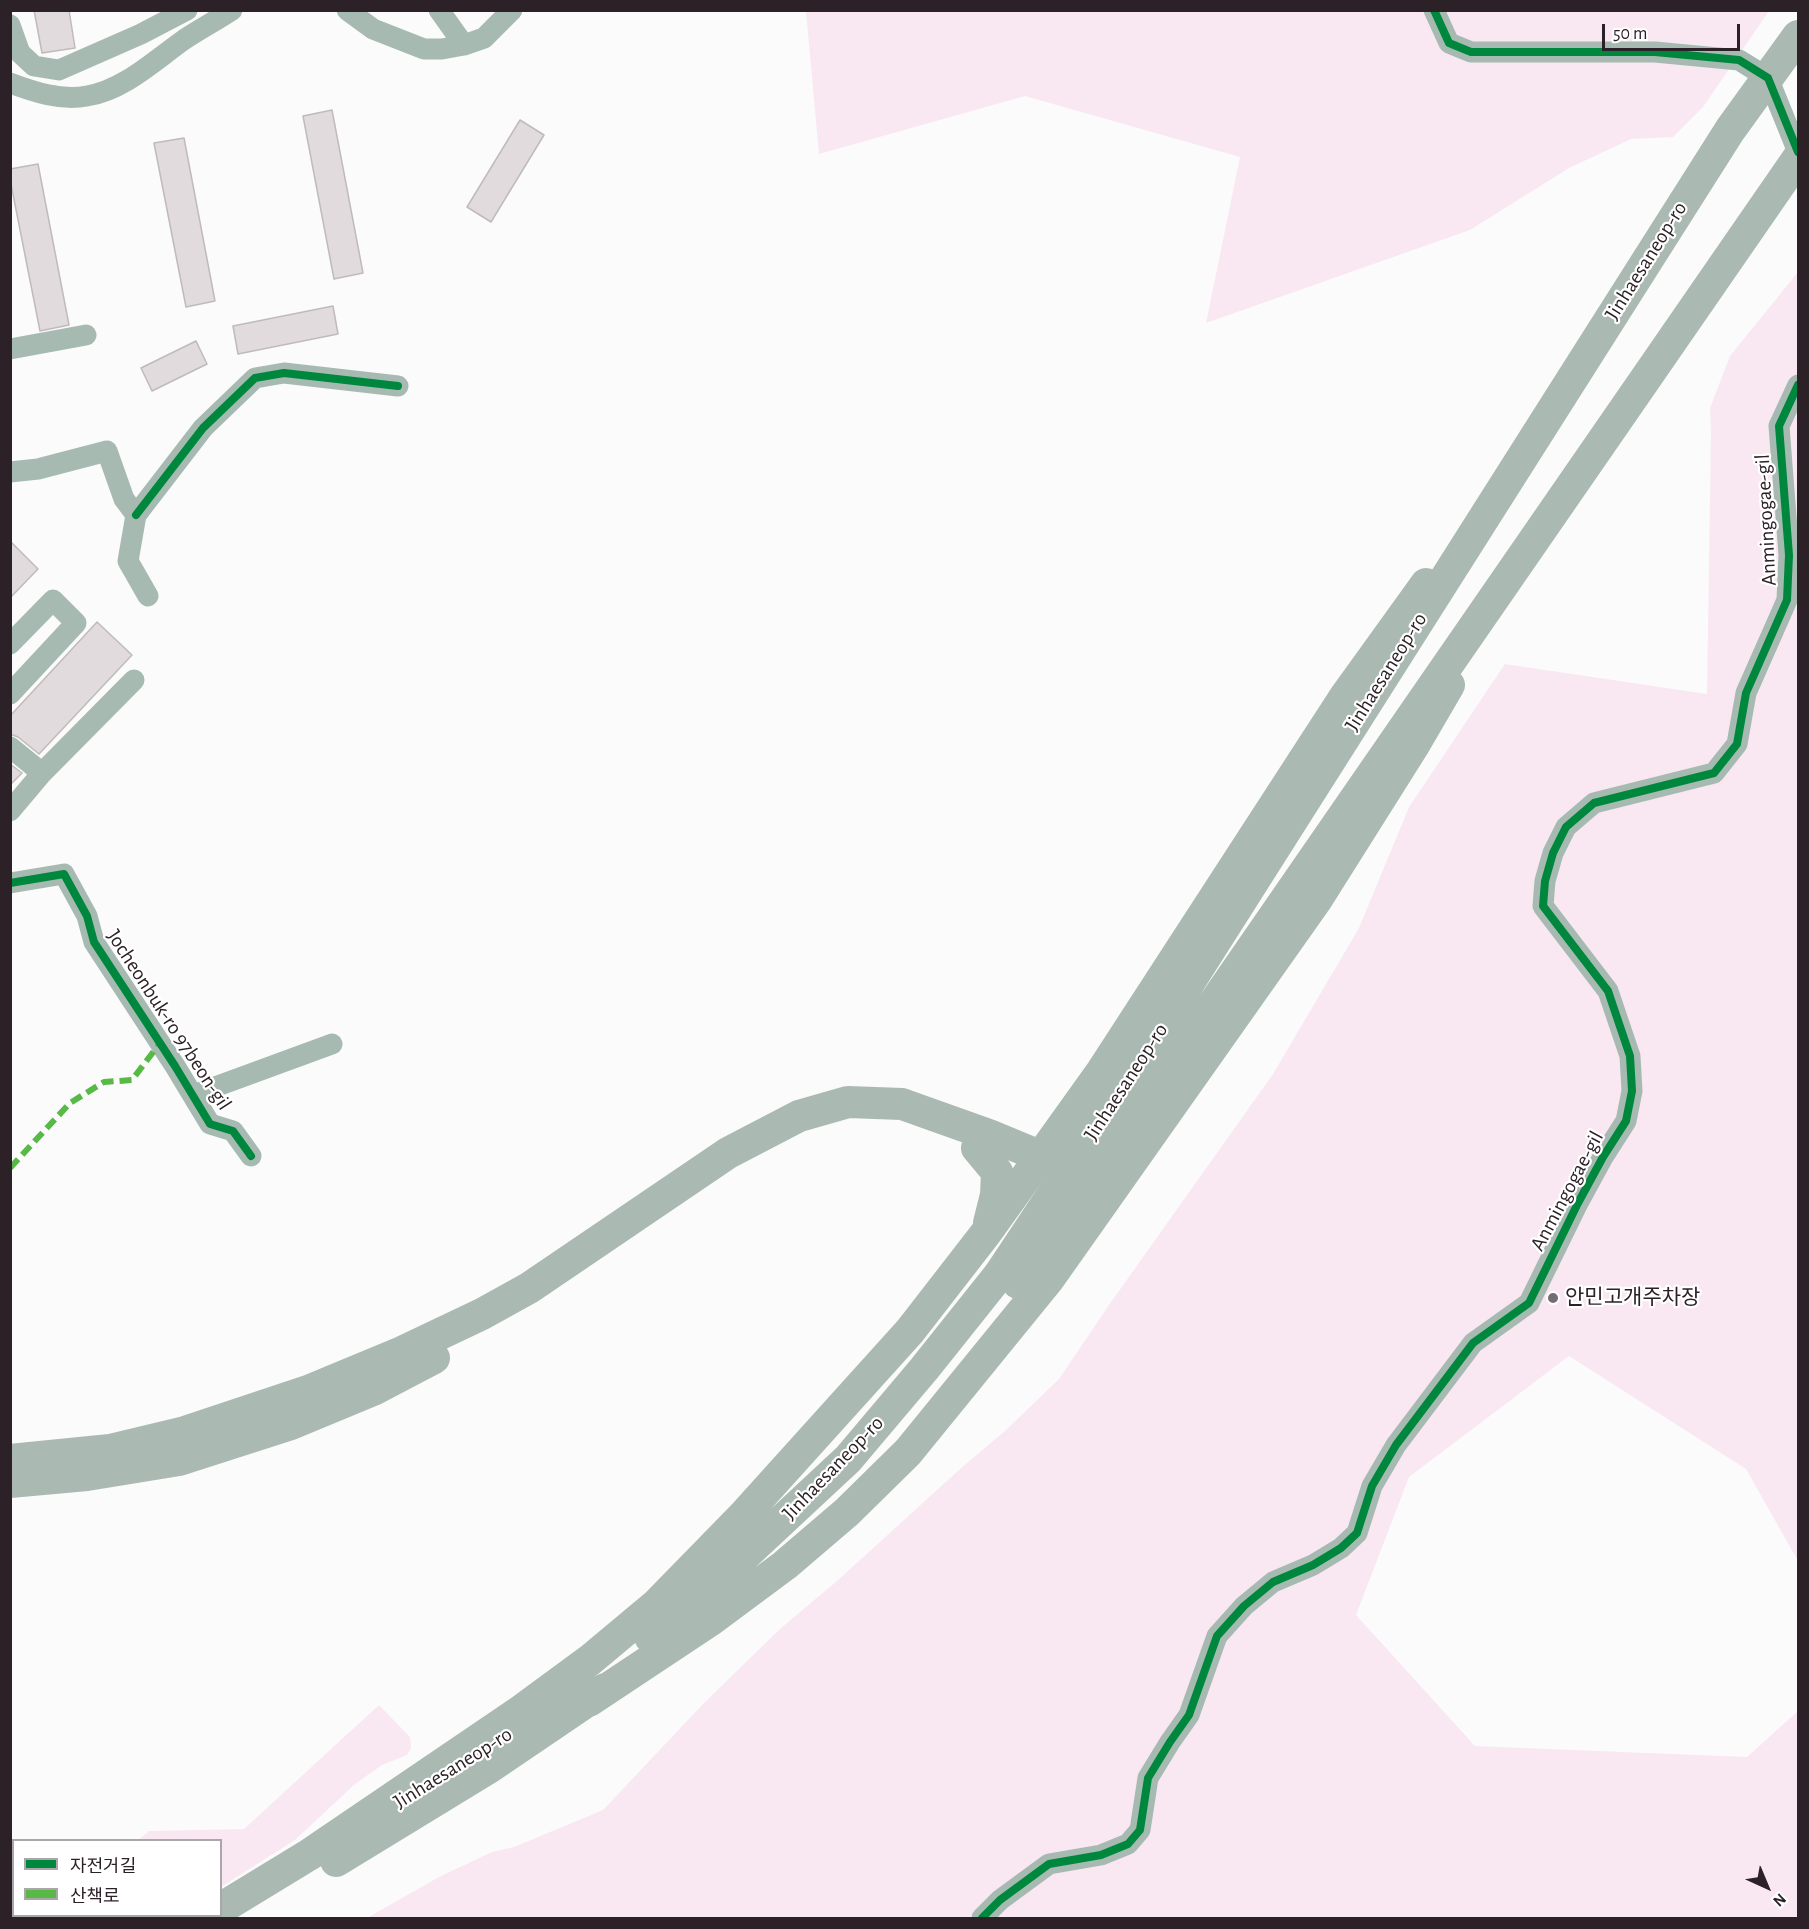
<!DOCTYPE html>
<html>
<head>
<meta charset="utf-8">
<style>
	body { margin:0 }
	#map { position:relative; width:1809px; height:1929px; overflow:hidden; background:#fbfbfb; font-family:"Alegreya Sans","Noto Sans KR",sans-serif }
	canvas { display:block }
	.frame { position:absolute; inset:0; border:12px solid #2c2127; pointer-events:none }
	.legend { position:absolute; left:12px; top:1839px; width:210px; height:78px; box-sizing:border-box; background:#fff; border:2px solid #aba6a9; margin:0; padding:8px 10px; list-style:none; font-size:18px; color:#2c2127 }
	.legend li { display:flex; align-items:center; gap:12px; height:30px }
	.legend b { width:30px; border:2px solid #aba6a9 }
	.north { position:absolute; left:1737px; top:1857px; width:60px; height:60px; -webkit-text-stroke:4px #fff; paint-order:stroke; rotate:136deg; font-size:16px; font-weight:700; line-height:24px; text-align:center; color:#2c2127 }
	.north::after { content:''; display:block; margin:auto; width:21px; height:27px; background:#2c2127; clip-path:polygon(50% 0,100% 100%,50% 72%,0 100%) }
	.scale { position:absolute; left:1602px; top:24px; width:138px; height:27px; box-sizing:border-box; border:3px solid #2c2127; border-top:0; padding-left:8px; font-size:18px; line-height:21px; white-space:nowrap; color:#2c2127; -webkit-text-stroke:4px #fff; paint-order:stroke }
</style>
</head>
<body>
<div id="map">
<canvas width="1809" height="1929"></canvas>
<div class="frame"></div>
<ul class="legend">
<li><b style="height:8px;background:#00873e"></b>자전거길</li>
<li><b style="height:8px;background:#58b947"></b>산책로</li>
</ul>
<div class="north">N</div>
<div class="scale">50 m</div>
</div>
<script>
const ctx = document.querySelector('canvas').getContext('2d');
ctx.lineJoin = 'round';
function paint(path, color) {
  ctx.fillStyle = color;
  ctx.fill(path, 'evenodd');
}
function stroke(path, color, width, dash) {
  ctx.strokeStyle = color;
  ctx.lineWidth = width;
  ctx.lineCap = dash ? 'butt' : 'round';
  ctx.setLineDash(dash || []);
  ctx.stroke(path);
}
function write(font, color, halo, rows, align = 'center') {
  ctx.font = font + ' "Alegreya Sans","Noto Sans KR",sans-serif';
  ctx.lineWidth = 4.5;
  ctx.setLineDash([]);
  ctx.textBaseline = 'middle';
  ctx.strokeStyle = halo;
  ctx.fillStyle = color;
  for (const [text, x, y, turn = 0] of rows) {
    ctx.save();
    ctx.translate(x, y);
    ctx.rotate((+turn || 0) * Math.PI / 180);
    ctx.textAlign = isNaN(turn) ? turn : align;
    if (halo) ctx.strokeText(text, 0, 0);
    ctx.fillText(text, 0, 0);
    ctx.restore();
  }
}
const green = new Path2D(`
	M806,11h963l-66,96 -30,30 -42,2 -62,29 -99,62 -264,93 34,-166 -215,-61 -206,58z
	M1798,272v1289l-52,-92 -177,-113 -160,121 -53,138 119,131 272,11 51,-46v207h-1431l72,-41 53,-25 22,-5 89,-37 101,-107 77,-75 56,-47 123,-112 45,-38 54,-52 50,-74 164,-231 86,-146 50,-121 96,-143 202,30 4,-262 -1,-24 20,-52z
	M379,1705l31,32 1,11 -4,7 -25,10 -27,19 -60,56 -74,47 -1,-47h-82l11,-9 95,-2z
	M11,1902h2l1,14h162l-5,2h-160z`);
const building = new Path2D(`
	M34,10h35l6,38 -33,5z
	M332,110l31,163 -29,6 -31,-163z
	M520,120l24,15 -53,87 -24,-15z
	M184,138l31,163 -29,6 -32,-164z
	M38,164l31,161 -29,6 -30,-152v-10z
	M333,306l5,28 -100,20 -5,-28z
	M196,341l11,23 -55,27 -11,-23z
	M10,541l28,28 -28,29z
	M97,622l35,33 -93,99 -21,-17 -8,-3v-18z
	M10,764l12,9 -12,12z`);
const minor = new Path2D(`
	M347,10l26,19 51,20h18l22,-4 -25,-35
	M1434,10l15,33 22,9h184l84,8 29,18 30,74
	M10,25l10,28 14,13 25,4 82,-36 46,-24
	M464,45l20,-7 28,-28
	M10,83c24,9 51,18 77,13 37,-6 68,-36 98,-57 15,-10 32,-19 47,-29
	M10,349l76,-14
	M10,472l28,-3 69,-18 17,48 12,16 -8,46 20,35
	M136,515l67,-87 52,-50 29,-5 114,13
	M10,644l43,-44 23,23 -66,71
	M10,747l32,26 -32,38
	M42,773l92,-93
	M10,883l54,-9 23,42 7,26 81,124 35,58 23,7 18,25
	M193,1095l139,-51
	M982,1918l18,-18 49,-36 52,-9 27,-11 12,-14 8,-52 22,-36 19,-27 28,-79 27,-30 29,-24 40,-17 28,-17 16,-15 15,-47 24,-41 77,-102 56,-40 49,-100 25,-46 23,-36 6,-30 -2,-35 -22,-65 -65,-85 2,-25 8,-28 13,-26 28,-24 120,-30 23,-29 9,-51 41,-93 2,-45 -10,-129 19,-41`);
const highway = new Path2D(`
	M977,1148l20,24 -1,23 -7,28
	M10,1460l100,-10 75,-18 123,-41 94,-39 80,-38 47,-26 199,-135 71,-37 49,-14 54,2 87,31 70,29
	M10,1482l77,-7 92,-15 112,-36 82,-34 61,-32
	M650,1637l37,-28 161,-150 76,-90 75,-94
	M589,1701l122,-81 74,-55 62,-53 61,-60 140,-172 269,-381 97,-154 35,-60
	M307,1856l215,-146 68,-50 67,-56 86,-88 167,-185 76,-98 116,-162 244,-376 80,-111
	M336,1861l154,-94 115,-78
	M220,1909l105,-64`);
const highwayBridge = new Path2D(`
	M999,1275l103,-155 628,-990 68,-94
	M1018,1283l53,-73 727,-1052`);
const quiet = new Path2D(`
	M10,1168l60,-65 34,-21 28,-2 28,-37`);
const cycleway = new Path2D(`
	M1434,10l15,33 22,9h184l84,8 29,18 30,74
	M136,515l67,-87 52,-50 29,-5 114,13
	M10,883l54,-9 23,42 7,26 81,124 35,58 23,7 18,25
	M982,1918l18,-18 49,-36 52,-9 27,-11 12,-14 8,-52 22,-36 19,-27 28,-79 27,-30 29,-24 40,-17 28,-17 16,-15 15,-47 24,-41 77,-102 56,-40 49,-100 25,-46 23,-36 6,-30 -2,-35 -22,-65 -65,-85 2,-25 8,-28 13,-26 28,-24 120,-30 23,-29 9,-51 41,-93 2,-45 -10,-129 19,-41`);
const markers = [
	[1553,1298,6,"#746d71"]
];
const streetNames = [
	["Jinhaesaneop-ro",1646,261,-58],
	["Anmingogae-gil",1766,520,-93],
	["Jinhaesaneop-ro",1386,672,-58],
	["Jocheonbuk-ro 97beon-gil",169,1020,57],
	["Jinhaesaneop-ro",1126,1082,-57],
	["Anmingogae-gil",1567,1191,-62],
	["Jinhaesaneop-ro",833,1468,-46],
	["Jinhaesaneop-ro",453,1768,-32]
];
const poiNames = [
	["안민고개주차장",1565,1298]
];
paint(green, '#f9e8f1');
paint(building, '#e1dbde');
stroke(building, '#c0babd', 1.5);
stroke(minor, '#a7bab2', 21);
stroke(highway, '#abb9b3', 32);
stroke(highwayBridge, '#abb9b3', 32);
stroke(quiet, '#58b947', 6, [12, 6]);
stroke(cycleway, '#00873e', 8);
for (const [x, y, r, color] of markers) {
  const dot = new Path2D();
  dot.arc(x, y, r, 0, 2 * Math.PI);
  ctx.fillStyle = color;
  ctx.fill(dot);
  stroke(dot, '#fff', 2);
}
write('21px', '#2c2127', '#fff', streetNames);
write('21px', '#2c2127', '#fff', poiNames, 'left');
</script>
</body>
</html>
